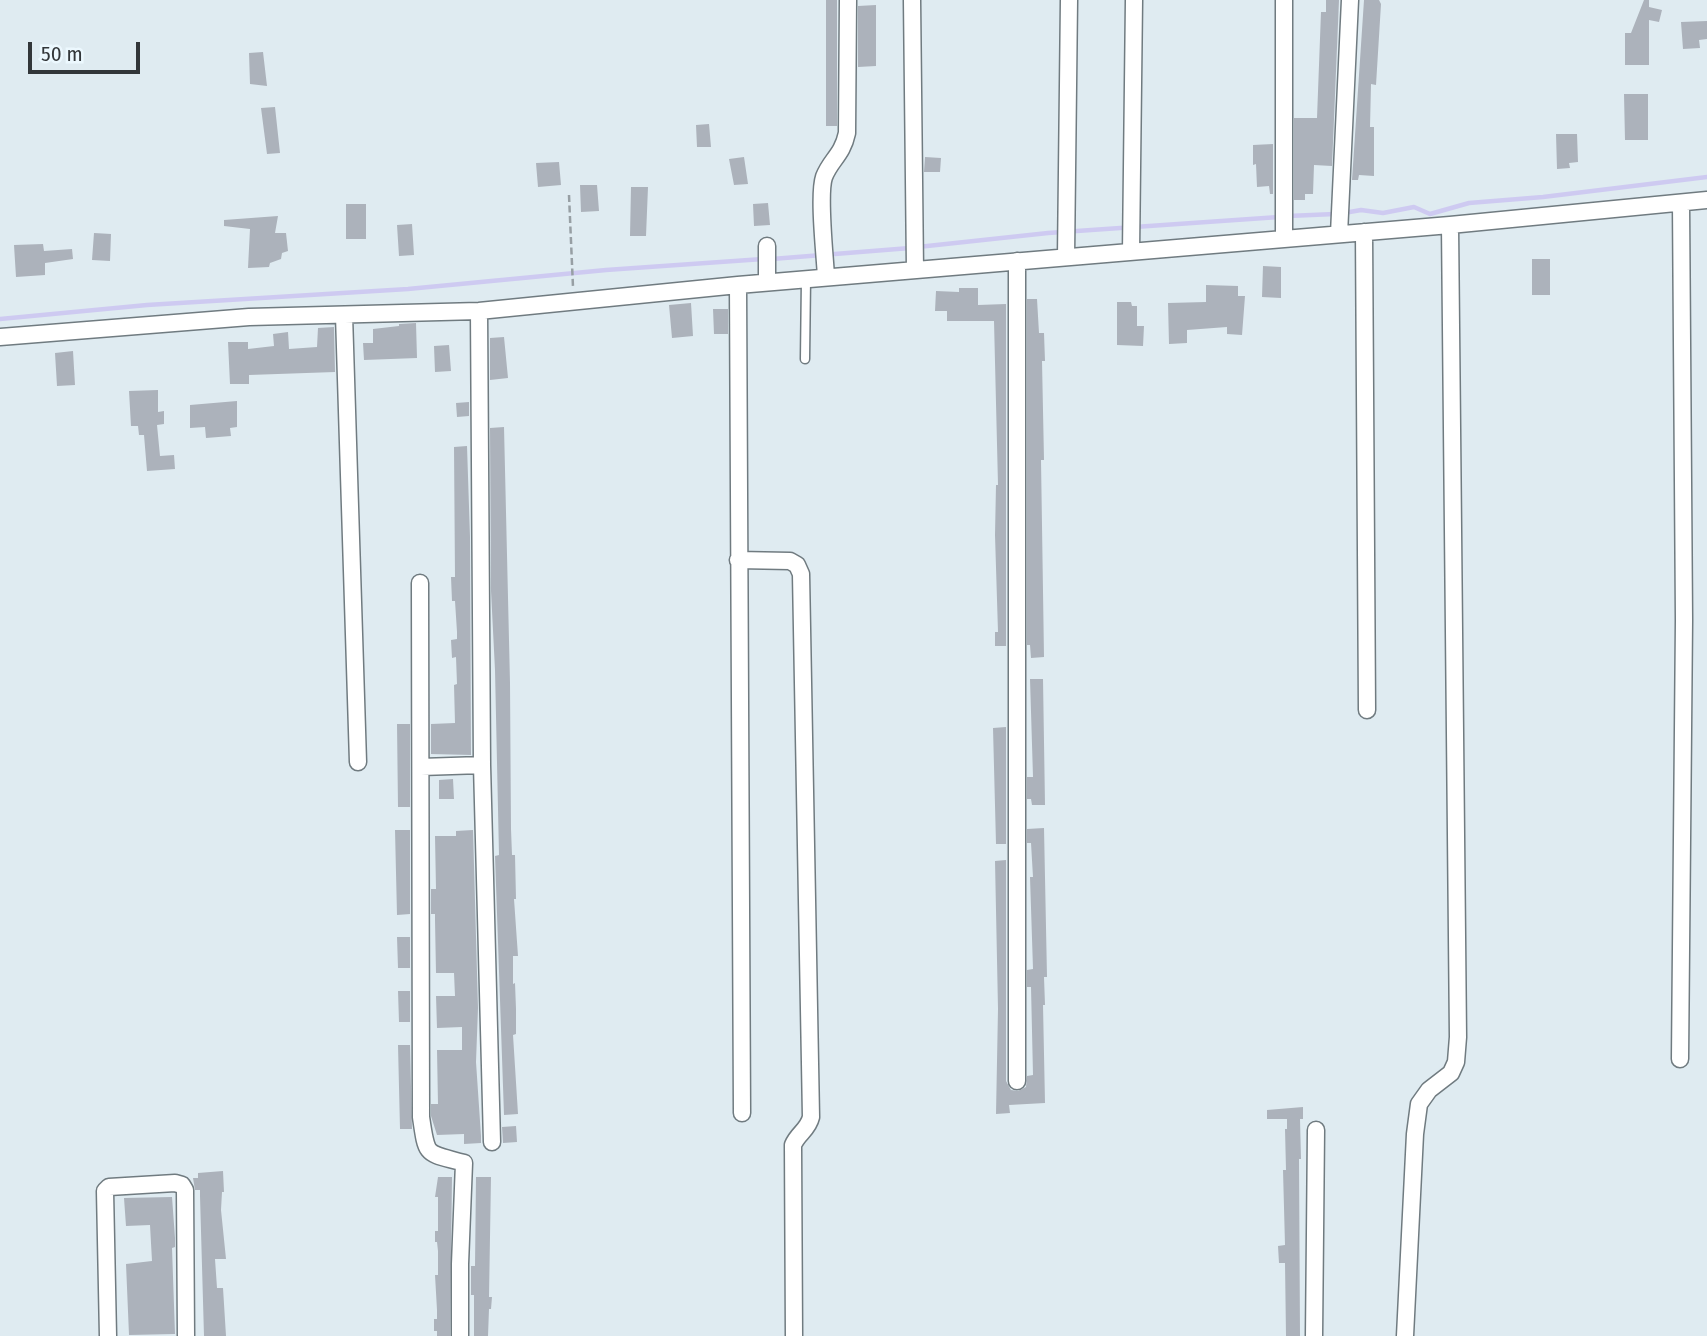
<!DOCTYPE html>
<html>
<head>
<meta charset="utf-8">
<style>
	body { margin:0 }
	#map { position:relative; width:1707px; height:1336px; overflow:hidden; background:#dfebf1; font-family:"Fira Sans Condensed",sans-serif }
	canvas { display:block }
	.scale { position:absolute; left:28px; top:42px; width:112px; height:32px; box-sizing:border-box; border:4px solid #323639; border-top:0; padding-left:9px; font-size:21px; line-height:24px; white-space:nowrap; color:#323639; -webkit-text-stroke:5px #ecf8fe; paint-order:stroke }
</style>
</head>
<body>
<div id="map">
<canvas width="1707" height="1336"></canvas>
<div class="scale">50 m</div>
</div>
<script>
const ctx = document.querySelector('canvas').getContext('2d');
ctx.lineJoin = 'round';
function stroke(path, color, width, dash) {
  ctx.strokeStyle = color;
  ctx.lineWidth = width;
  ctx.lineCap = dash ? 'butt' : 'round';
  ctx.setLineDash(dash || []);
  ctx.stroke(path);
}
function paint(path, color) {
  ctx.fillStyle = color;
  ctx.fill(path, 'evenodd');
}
const stream = new Path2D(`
	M1344,213l17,-3 22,3 31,-6 16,7 39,-11 74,-6 164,-20
	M1288,216l47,-2
	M918,247l130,-14 231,-16
	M772,259l138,-11
	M0,319l147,-14 261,-16 198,-19 157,-11`);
const building = new Path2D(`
	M826,0h11v126h-11z
	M1326,0h13l-7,166 -18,-1 -1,29h-8v6h-11v-82h23l4,-106h5z
	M1364,0h15l2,4 -5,81 -5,-1 -1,43h4v49l-15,-1 -1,5h-6z
	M1644,0h5v7l13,3 -3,12 -10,-2v45h-24v-32h6z
	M876,5v61l-18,1v-61z
	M1707,21v18l-8,1 1,8 -17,1 -2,-27z
	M263,52l4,34 -17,-2 -1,-31z
	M1624,94h24v46h-23z
	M275,107l5,46 -13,1 -6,-46z
	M709,124l2,23h-14l-1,-22z
	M1556,134h21l1,28 -9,1 1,5 -13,1z
	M1273,144v50h-3l-1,-8 -12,1 -1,-23 -3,1v-20z
	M744,157l4,27 -14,1 -5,-26z
	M925,157l16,1 -1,14h-16z
	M559,162l2,23 -23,2 -2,-24z
	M580,185h17l2,26 -18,1z
	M631,187h17l-2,49h-16z
	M768,203l2,22 -16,1 -1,-22z
	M346,204h20v35h-20z
	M278,216l-3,17h11l2,18 -6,2 -1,6 -11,4 -1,4 -21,1 2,-39 -26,-3v-6z
	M412,224l2,31 -15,1 -2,-31z
	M94,233l17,1 -1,27 -18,-1z
	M43,244l1,7 28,-2 1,10 -28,4v12l-29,2 -2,-32z
	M1532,259h18v36h-18z
	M1263,266l18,1v31l-19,-1z
	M1206,285l32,1v10h7l-3,39 -15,-1v-7l-40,3v13l-18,1 -1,-41 38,-1z
	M959,288h19v17l28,-1v342h-11v-14h3l-3,-97 1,-50h2l-4,-164h-47v-10h-12l1,-20 23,1z
	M1027,299h10l2,34h5l1,28h-3l2,99h-3l3,197 -13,1 -1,-13h-3z
	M1117,302h14l1,4h5v20h7l-1,20 -26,-1z
	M691,303l2,33 -21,2 -3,-33z
	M713,309h15v25h-14z
	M416,323l1,35 -53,2 -1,-17h10v-14l26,-3v-2z
	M334,327l1,45 -86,3v9h-19l-2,-42h20v7l26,-3 -1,-12 15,-2 1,17 28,-2 1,-19z
	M504,337l4,41 -18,2v-42z
	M449,345l2,26 -16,1 -1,-26z
	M73,351l2,34 -18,1 -2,-33z
	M158,390v22l6,-1v13l-7,1 3,31 14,-1 1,14 -28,2 -3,-36h-5l-1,-9h-7l-2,-35z
	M237,401v26l-7,1 1,8 -25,2 -1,-11 -15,1v-23z
	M469,402v14l-12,1 -1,-14z
	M504,427l6,256 1,146 1,26h3l1,44h-2l4,57h-5v28l2,-1 1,26v25l-3,1 5,79 -14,1 -9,-259 4,-1 -4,-185 -4,-79 -1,-163z
	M467,446l3,91 1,218 -40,-1v-30l24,-1 -1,-38 3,-1 -1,-27 -4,1 -1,-18 6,-1v-7l-2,-31h-3l-1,-24h4l-1,-130z
	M1030,679h13l2,126h-13l-1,-6h-4v-22h6z
	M397,724h13v83h-12z
	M1006,727v117h-10l-3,-116z
	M453,779l1,20h-15v-19z
	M1044,828l3,149h-3l1,28h-2l2,98 -36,2 1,8 -14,1 2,-105 -3,-148 11,-1v221l5,9 7,1 8,-4 1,-11 6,-1 -2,-88h-4v-17l6,-1 -3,-92h3l-2,-34h-4v-14z
	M395,830h15v84l-13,1z
	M473,830l5,178 -2,54 5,74v7l-17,1v-10l-27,1 -6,-19v-12h7l-1,-54h25v-23l-25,1 -1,-32h19l-1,-23h-18l-1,-53v-6h-4v-25h5l-1,-53h21v-5z
	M397,937h13v31h-12z
	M398,991h12v31h-11z
	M398,1045h12l2,84h-12z
	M1303,1107v12h-3l1,40h-2l1,177h-14l-1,-73h-6l-1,-17 7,-1 -2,-75h3l-1,-41h2v-10h-20v-9z
	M516,1126l1,16 -14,1 -1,-16z
	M223,1171l1,21h-2l-1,18 5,49h-11l2,29h6l3,48h-22l-4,-140v-6h-5l-2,-12h5v-5z
	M438,1177h14l-2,159h-13v-5h-3v-12h3v-9l-2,-35h3v-24l-1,-9h-2v-11h3v-34h-3z
	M476,1177h15l-2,120h3l-1,12h-2l-1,27h-14v-41h-3v-29h4z
	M172,1197l3,41v9l-3,1 3,86 -46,1 -3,-71 26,-3 -2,-36 -24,1 -2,-28z`);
const path = new Path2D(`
	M569,195l4,92`);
const lane = new Path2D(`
	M805,359l1,-80`);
const street = new Path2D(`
	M912,0l3,270
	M1364,232l3,478
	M1339,234l11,-234
	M1284,239v-239
	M767,246v36
	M1131,252l3,-252
	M1066,257l3,-257
	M1017,261v820
	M826,277c-1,-21 -8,-82 -2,-100 7,-18 18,-21 23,-44l1,-133
	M738,285l4,828
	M479,311l3,454 10,377
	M344,315l14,447
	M0,337l249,-20 230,-6 259,-26 712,-60 257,-25
	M738,560l52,1 7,4 4,9 10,543c-3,13 -13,16 -18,28l1,191
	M420,583l1,534c6,41 4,35 43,46l-4,101v72
	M421,767l61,-2
	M1680,1059l4,-439 -3,-417
	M108,1336l-3,-145 4,-4 66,-4 7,2 3,5 1,146
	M1314,1336l2,-206
	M1405,1336l10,-202 4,-30 10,-14 22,-17 5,-11 2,-25 -8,-812`);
stroke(stream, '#cecaf1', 4.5);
paint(building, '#acb2bb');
stroke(lane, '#707b80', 11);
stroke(street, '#707b80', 19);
stroke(path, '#979fa4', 2.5, [7, 3.5]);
stroke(lane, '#fff', 8);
stroke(street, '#fff', 16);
</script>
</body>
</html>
